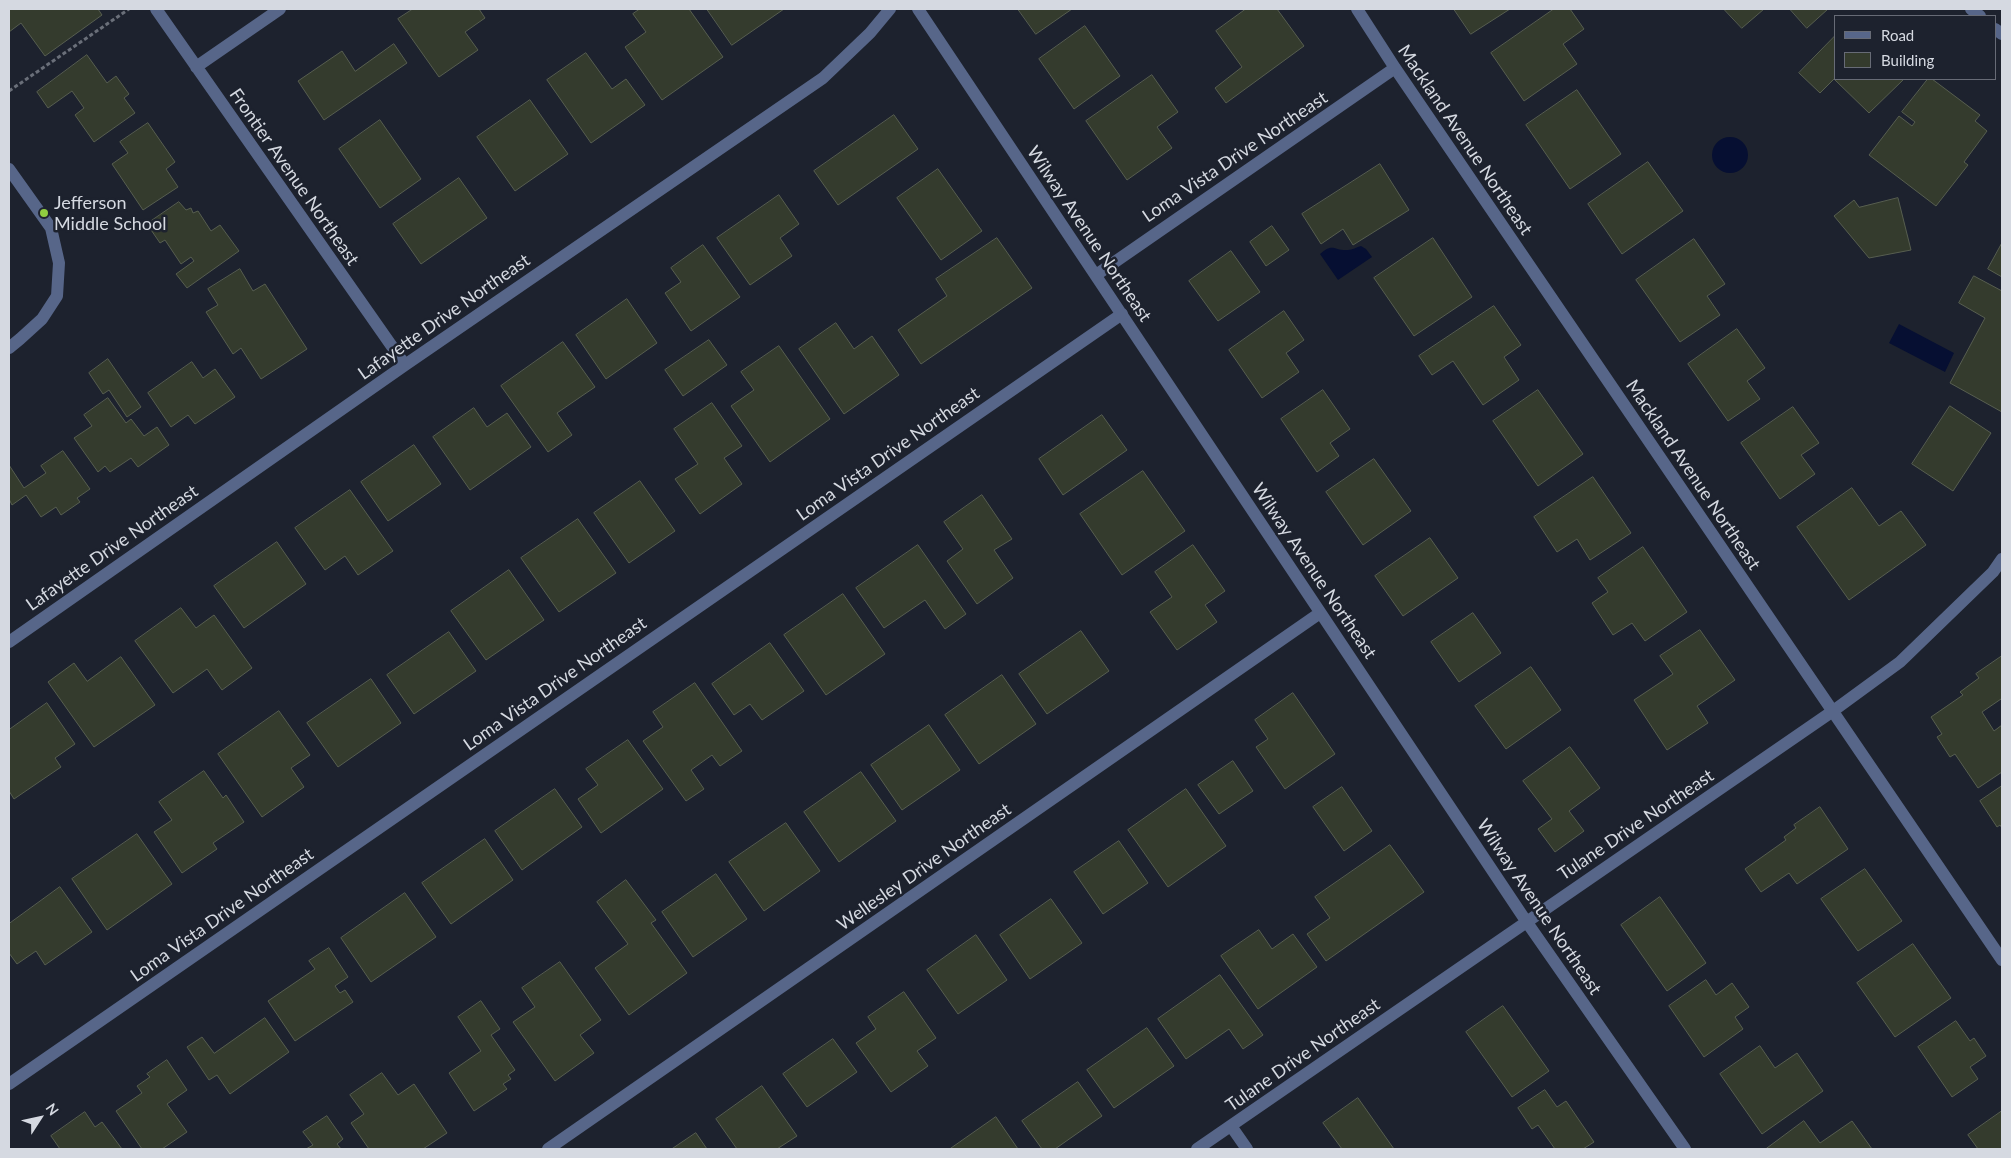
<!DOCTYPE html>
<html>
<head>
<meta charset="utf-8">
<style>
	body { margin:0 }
	#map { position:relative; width:2011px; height:1158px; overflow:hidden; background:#1d222e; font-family:Lato,sans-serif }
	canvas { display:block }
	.frame { position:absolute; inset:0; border:10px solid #d5d9e1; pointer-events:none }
	.legend { position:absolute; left:1834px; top:15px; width:162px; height:65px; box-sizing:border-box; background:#1d222e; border:1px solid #676b76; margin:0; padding:6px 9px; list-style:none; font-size:15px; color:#d5d9e1 }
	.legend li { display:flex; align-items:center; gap:10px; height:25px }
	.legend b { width:25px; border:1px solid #676b76 }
	.north { position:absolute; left:15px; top:1093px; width:50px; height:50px; -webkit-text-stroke:4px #1d222e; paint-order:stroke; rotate:55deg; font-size:14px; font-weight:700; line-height:20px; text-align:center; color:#d5d9e1 }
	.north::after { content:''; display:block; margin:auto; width:18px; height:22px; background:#d5d9e1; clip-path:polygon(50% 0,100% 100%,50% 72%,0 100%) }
</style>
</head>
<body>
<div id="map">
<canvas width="2011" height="1158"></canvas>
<div class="frame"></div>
<ul class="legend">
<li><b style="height:6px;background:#576689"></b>Road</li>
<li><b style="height:14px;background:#343b2d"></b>Building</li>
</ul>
<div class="north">N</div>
</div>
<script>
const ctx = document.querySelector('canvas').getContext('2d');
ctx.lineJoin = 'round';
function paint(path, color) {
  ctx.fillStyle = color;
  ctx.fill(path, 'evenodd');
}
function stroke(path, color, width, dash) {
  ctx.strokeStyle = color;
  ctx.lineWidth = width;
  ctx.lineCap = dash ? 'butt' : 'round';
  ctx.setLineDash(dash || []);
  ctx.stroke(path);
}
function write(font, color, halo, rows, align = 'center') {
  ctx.font = font + ' Lato,sans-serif';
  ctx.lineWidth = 5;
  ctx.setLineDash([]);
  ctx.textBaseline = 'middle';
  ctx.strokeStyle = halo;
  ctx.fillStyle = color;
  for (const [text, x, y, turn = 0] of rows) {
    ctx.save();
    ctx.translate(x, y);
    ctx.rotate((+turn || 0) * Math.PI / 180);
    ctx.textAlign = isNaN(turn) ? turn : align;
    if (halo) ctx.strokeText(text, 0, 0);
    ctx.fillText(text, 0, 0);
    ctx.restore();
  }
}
const water = new Path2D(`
	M1712 155a18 18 0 1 1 36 0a18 18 0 1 1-36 0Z
	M1361,246l5,3 6,8 -34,23 -18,-26c13,-12 14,-3 28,-4 4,0 9,-3 13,-4z
	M1899,324l55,29 -9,19 -56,-29z`);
const building = new Path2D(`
	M9,9h89l4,6 -57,41 -24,-33 -12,9z
	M413,9h66l6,9 -20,14 13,18 -39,27 -41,-58z
	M640,9h49l34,48 -61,43 -37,-53 21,-15 -13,-18z
	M707,9h77l-52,36z
	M1018,9h54l-36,25z
	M1246,9h31l27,37 -78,57 -11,-15 27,-21 -26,-36z
	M1454,9h56l-39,25z
	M1554,9h16l14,20 -21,15 14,20 -53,37 -33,-48z
	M1724,9h40l-22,19z
	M1790,9h38l-21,19z
	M1085,26l35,50 -46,33 -35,-50z
	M1835,36v43h69l-35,34 -35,-34 -14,14 -21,-20z
	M394,44l13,19 -83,57 -26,-39 44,-30 13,20z
	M586,53l26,36 14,-10 19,26 -54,38 -44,-63z
	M87,55l20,28 9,-7 13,18 -5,4 11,15 -41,29 -19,-27 9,-7 -12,-17 -24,17 -11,-16z
	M1152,75l26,37 -21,15 15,21 -45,32 -41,-59z
	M1928,79h4l48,36 -5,6 12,10 -23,31 4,3 -32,41 -67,-51 30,-39 13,10 3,-4 -13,-10z
	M1577,90l44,64 -51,35 -44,-64z
	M530,100l38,54 -53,37 -38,-54z
	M894,115l24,34 -80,56 -24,-34z
	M380,120l41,59 -41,29 -41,-59z
	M148,123l27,39 -9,7 12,18 -35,23 -31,-46 16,-11 -8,-11z
	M1648,162l35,49 -61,43 -34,-50z
	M1380,164l29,46 -56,35 -10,-16 -22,15 -19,-30z
	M938,169l44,62 -41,29 -44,-62z
	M459,178l28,40 -66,46 -28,-40z
	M779,195l20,29 -19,14 12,18 -42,29 -33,-47z
	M1898,198l13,52 -42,8 -35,-42 20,-16 5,7z
	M179,202l7,8 5,-2 2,5 5,-2 13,20 9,-6 19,26 -52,37 -11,-14 18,-13 -3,-4 -10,7 -16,-24 -5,3 -13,-19z
	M1272,226l17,24 -23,16 -16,-24z
	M997,238l35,50 -111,76 -23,-34 49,-34 -11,-17z
	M1433,238l39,59 -58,39 -40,-58z
	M1694,239l31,45 -18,12 13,19 -40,27 -44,-62z
	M2002,243v34l-14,-8z
	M703,245l37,52 -49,34 -26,-38 16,-11 -10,-14z
	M1231,251l29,41 -42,29 -29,-40z
	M240,269l13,22 12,-7 42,65 -46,30 -20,-31 -8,6 -27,-42 12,-7 -10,-16z
	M1974,276l28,15v121l-52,-29 35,-65 -26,-15z
	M627,299l30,44 -51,36 -30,-44z
	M1494,306l27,39 -17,12 15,23 -36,25 -30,-44 -21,14 -13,-19z
	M1284,311l20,29 -18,13 13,19 -37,26 -33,-48z
	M836,323l18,26 18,-13 27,39 -55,39 -45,-65z
	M1737,329l28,39 -18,13 13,18 -32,22 -40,-57z
	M709,340l18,25 -44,31 -18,-26z
	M563,342l32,45 -38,26 15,22 -24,17 -47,-66z
	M779,346l51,73 -60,43 -39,-56 23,-16 -13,-18z
	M108,359l33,48 -14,10 -18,-27 -6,4 -14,-21z
	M192,362l11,16 12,-9 20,28 -40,27 -7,-9 -17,12 -23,-34z
	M1323,390l27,39 -20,14 9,13 -22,16 -36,-53z
	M1538,390l45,64 -45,32 -45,-65z
	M108,398l18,25 5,-4 13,17 13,-9 12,18 -31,22 -7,-9 -21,14 -5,-6 -7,6 -24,-34 18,-12 -8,-11z
	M712,403l30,43 -18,12 18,26 -42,30 -25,-35 23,-15 -24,-35z
	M1950,406l41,27 -38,58 -41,-27z
	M1793,407l26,36 -18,12 14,19 -35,25 -39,-56z
	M474,408l13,19 20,-14 24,34 -61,43 -37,-53z
	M1102,415l25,35 -64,45 -24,-36z
	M414,445l27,39 -53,37 -27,-39z
	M63,451l27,38 -13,9 3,4 -19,13 -5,-8 -15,10 -15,-22 -14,10 -3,-6v-34l15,23 22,-15 -5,-7z
	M1374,459l37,52 -48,34 -37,-53z
	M1143,471l42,60 -63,44 -42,-61z
	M1593,477l38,56 -41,27 -13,-21 -20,13 -23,-35z
	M640,481l35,50 -46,32 -35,-50z
	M1852,488l27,38 22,-15 25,34 -77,55 -52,-73z
	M350,490l43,61 -35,24 -13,-19 -20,14 -30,-42z
	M982,495l30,44 -18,11 19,28 -36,26 -30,-43 16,-12 -19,-27z
	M578,519l38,54 -57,39 -38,-54z
	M1430,538l28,40 -55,38 -28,-40z
	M277,542l29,42 -62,44 -30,-42z
	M918,545l48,69 -21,15 -20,-29 -41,28 -28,-40z
	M1193,545l32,46 -20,14 12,17 -40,28 -27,-38 22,-15 -17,-25z
	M1643,547l44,65 -42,29 -13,-18 -19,12 -21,-32 16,-11 -10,-14z
	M509,570l35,50 -58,40 -35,-49z
	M843,594l42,60 -59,41 -42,-60z
	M181,608l15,20 18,-13 38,53 -30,22 -15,-21 -34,24 -38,-52z
	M1473,613l28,40 -42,29 -28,-40z
	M1700,630l35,50 -38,26 11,17 -41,27 -33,-50 39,-26 -13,-18z
	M1081,631l28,40 -62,43 -28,-40z
	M449,632l27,39 -62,43 -27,-39z
	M770,643l34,48 -42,29 -12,-16 -16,11 -22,-31z
	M2002,656v45l-1,-2 -19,13 12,19 8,-6v47l-24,16 -23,-34 -5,3 -13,-20 5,-3 -11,-17 32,-22 -3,-3 19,-14 -3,-4z
	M121,657l34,48 -61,42 -46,-65 26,-19 13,18z
	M1531,667l30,43 -55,39 -31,-43z
	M1002,675l34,49 -57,40 -34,-49z
	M371,679l30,44 -63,44 -31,-44z
	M695,683l47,68 -22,15 -8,-11 -21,15 13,19 -18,12 -43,-60 20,-14 -10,-15z
	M1293,693l42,61 -50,35 -29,-42 12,-8 -13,-19z
	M47,703l28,41 -20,14 6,9 -47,32 -5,-8v-61z
	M279,711l31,44 -19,13 13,19 -42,30 -44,-63z
	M929,725l31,45 -58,40 -31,-45z
	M628,740l35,49 -62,44 -23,-34 20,-14 -12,-16z
	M1570,747l30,41 -31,23 15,20 -29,21 -17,-23 14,-10 -29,-38z
	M1233,761l20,30 -34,23 -21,-29z
	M204,771l19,27 3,-3 18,27 -31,21 4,6 -35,24 -28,-41 18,-12 -13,-18z
	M861,772l35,49 -57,41 -35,-50z
	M2002,786v42l-2,-3 -3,2 -17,-26z
	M1342,787l30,44 -28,20 -31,-44z
	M555,789l27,38 -60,43 -27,-39z
	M1186,789l40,57 -58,41 -40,-57z
	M1820,807l28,42 -51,35 -8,-11 -28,19 -16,-23 41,-29 -2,-3 12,-9 -2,-3z
	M786,823l34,48 -56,40 -35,-49z
	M137,834l35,50 -65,46 -35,-51z
	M485,839l28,41 -62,44 -29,-41z
	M1119,841l29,42 -45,31 -29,-42z
	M1390,845l34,47 -98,69 -19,-27 23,-16 -15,-21z
	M1865,869l37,52 -44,30 -37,-52z
	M716,874l31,45 -54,38 -31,-45z
	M626,880l30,40 -5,3 36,50 -58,42 -34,-47 33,-24 -31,-42z
	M60,887l32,45 -47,33 -9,-14 -19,13 -8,-11v-29z
	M405,893l31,44 -65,45 -30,-44z
	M1660,897l46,66 -39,28 -46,-66z
	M1051,899l31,44 -52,36 -30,-44z
	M1259,930l13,19 21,-15 24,33 -59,42 -37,-53z
	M976,935l31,45 -49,34 -31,-44z
	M1913,944l38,54 -56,39 -38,-54z
	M329,948l19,29 -13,9 5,7 5,-3 8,12 -58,39 -27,-40 47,-32 -6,-8z
	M560,962l41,58 -21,15 14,18 -39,28 -42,-59 22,-15 -13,-19z
	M1220,975l43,60 -20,14 -14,-20 -43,30 -28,-40z
	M1706,980l10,15 16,-12 17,24 -14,10 8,12 -39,28 -35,-51z
	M904,992l32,46 -19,13 11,15 -37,26 -35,-49 20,-14 -8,-12z
	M481,1001l19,28 -9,6 24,35 -7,5 3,4 -8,5 4,5 -33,22 -25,-38 32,-22 -23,-34z
	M1503,1006l46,65 -37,26 -46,-65z
	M265,1018l24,34 -59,42 -13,-19 -8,5 -22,-33 15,-10 12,16z
	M1956,1021l14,20 4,-3 12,18 -16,11 8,12 -26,18 -34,-50z
	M1147,1028l27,38 -60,42 -27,-38z
	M833,1039l24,33 -50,35 -24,-33z
	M1760,1046l15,22 22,-15 26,38 -61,43 -42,-60z
	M167,1060l20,30 -20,14 20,28 -25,17h-20l-26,-38 26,-18 -5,-7 13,-9 -3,-3z
	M382,1073l16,22 16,-11 33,49 -24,16h-54l-18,-26 13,-9 -14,-19z
	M1078,1082l24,34 -47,33h-13l-20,-28z
	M762,1086l35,50 -20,13h-40l-21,-30z
	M1545,1090l12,17 9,-6 28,41 -11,7h-28l-17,-24 -6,4 -14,-21z
	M1358,1098l36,51h-52l-19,-26z
	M2002,1111v38h-24l-10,-14z
	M85,1112l10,15 7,-5 20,27h-62l-9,-13z
	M327,1116l16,23 -6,5 4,5h-35l7,-4 -10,-13z
	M996,1117l22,32h-68z
	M1804,1121l16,22 32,-22 20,28h-106z
	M696,1133l11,16h-35z`);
const path = new Path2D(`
	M9,91l120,-82`);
const minor = new Path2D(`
	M156,9l249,356
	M918,9l608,912 159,228
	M1357,9l38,59 607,892
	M1971,9l9,7
	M1995,29l7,5
	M196,67l84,-58
	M9,169l42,59 8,35 -2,33 -15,23 -22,20 -11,9
	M1096,275l299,-207
	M9,642l396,-277 418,-287 47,-45 20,-24
	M9,1084l1113,-770
	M1231,1126l16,23
	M548,1149l772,-536
	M1197,1149l636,-438 67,-49 93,-90 9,-13`);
const markers = [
	[44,213,5,"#90cd41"]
];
const streetNames = [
	["Mackland Avenue Northeast",1465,140,56],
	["Loma Vista Drive Northeast",1235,157,-34],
	["Frontier Avenue Northeast",294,177,55],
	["Wilway Avenue Northeast",1089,234,56],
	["Lafayette Drive Northeast",444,317,-35],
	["Loma Vista Drive Northeast",888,454,-35],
	["Mackland Avenue Northeast",1693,475,56],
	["Lafayette Drive Northeast",112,548,-35],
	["Wilway Avenue Northeast",1314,571,56],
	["Loma Vista Drive Northeast",555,684,-35],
	["Tulane Drive Northeast",1636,825,-34],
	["Wellesley Drive Northeast",924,867,-35],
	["Wilway Avenue Northeast",1539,907,56],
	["Loma Vista Drive Northeast",222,915,-35],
	["Tulane Drive Northeast",1303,1055,-35]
];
const poiNames = [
	["Jefferson",54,203],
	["Middle School",54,224]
];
paint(water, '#060f32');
paint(building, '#343b2d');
stroke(building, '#575e50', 1);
stroke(path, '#6a6f79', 3, [4, 2.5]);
stroke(minor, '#576689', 12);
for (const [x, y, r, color] of markers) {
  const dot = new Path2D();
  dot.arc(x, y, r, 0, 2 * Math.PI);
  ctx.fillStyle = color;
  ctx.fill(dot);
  stroke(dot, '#1d222e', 2);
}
write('18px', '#d5d9e1', '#1d222e', streetNames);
write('18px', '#d5d9e1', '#1d222e', poiNames, 'left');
</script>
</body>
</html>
